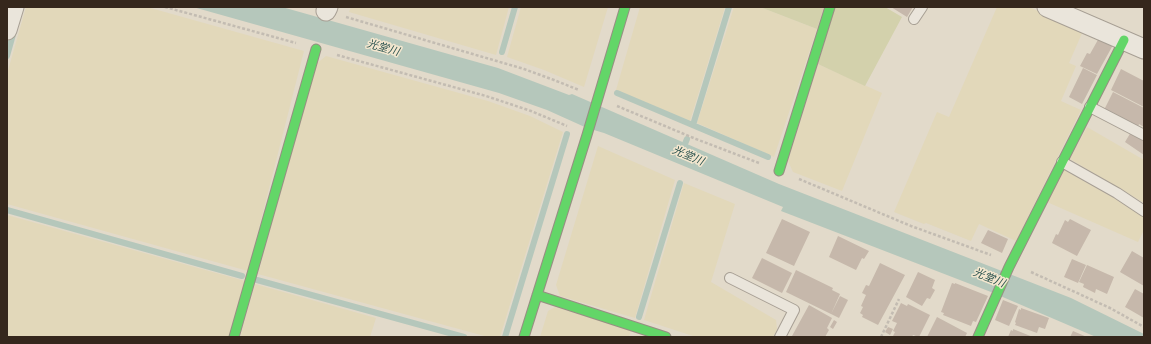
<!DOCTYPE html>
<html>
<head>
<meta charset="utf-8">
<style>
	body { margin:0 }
	#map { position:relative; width:1151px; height:344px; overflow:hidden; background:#e2daca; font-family:Literata,serif }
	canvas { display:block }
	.frame { position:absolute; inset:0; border:8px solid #35271c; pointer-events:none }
</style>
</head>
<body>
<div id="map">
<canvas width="1151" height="344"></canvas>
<div class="frame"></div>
</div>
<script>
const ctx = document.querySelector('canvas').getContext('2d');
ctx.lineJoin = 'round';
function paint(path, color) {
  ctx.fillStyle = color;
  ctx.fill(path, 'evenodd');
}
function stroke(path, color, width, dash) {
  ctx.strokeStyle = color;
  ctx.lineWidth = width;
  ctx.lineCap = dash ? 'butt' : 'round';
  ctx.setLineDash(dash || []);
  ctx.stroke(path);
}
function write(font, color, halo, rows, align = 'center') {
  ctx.font = font + ' Literata,"Noto Sans JP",serif';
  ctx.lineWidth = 3;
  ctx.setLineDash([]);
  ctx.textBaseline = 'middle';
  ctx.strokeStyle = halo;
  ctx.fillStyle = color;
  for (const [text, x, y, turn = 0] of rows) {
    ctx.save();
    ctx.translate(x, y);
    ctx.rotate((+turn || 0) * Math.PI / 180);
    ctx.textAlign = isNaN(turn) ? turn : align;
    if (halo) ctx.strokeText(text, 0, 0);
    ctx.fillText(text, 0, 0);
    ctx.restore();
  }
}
const farmland = new Path2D(`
	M26,7h121l157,44 -56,220 -241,-67v-130z
	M351,7h158l-13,48 -147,-43z
	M521,7h87l-24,80 -40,-17 -37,-13z
	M640,7h85l-35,114 -74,-31z
	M734,7h26l57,22 -43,128 -77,-34z
	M997,7h32l54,24 -14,32 7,3 -15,35 20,9 -65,131 -37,-17 -8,17 -45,-18 -2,1 -30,-12 43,-100 12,5z
	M326,56l162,45 42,15 33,16 -63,205h-12l-230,-63 58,-210z
	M818,64l64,29 -40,98 -49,-19 -5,-11z
	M1087,127l57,33v43l-74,-44z
	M598,146l77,34 -40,138 -75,-22 -4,-11z
	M1064,170l52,29 28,18v13l-6,12 -91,-40z
	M684,183l51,21 -24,78 65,38 1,9 -4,8h-77l-52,-17z
	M7,215l238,66 -15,56h-223z
	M255,284l121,34 -6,19h-130z
	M555,307l76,23 -2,7h-89l8,-26z`);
const green = new Path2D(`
	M760,7h64l-7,22z
	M835,7h50l17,10 -37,69 -47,-22z`);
const water = new Path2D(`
	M193,7h89l216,61 71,27 3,-1 207,90 292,114 73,36v3h-48l-105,-45 -210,-81 2,-4 -179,-74 -17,-5 -40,-18 -48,-17z`);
const stream = new Path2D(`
	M502,52l13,-45
	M7,56l7,-25
	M617,93l151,64
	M693,125l36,-118
	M682,151l5,-12
	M7,210l235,66
	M257,280l207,57
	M639,317l41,-134
	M505,337l62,-203`);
const building = new Path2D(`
	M891,7h22l-6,10z
	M1099,38l14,7 -16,29 -17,-8 7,-13 3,1z
	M1083,68l14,7 -15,29 -13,-7z
	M1121,69l23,12v26l-33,-17z
	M1113,92l31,16v19l-5,-3 -1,3 -34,-17z
	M1131,132l13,9v14l-19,-13z
	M782,219l28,13 -16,34 -28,-13z
	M1070,219l21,11 -14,26 -25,-13 4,-9 2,1 7,-15 3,2z
	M988,230l20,9 -6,14 -21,-10z
	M838,236l31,15 -5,8 -2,-1 -6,12 -27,-13z
	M1132,251l12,7v28l-24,-14z
	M762,258l30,15 -10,20 -30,-15z
	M1072,259l14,6 -8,18 -14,-6z
	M880,263l25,12 -21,39 -6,11 -16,-8 1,-2 -3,-2 3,-6 -2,-1 5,-11 -4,-2 4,-8 3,1z
	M1087,265l27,12 -7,17 -11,-5 -1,4 -12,-6 1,-3 -5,-2z
	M796,270l37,18 -1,2 8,4 -9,20 -45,-22z
	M918,272l17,8 -3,8 3,2 -5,9 -3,-1 -5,8 -16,-9z
	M952,283l3,1v-1l33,13 -12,26 -3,-1 -2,5 -28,-11 1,-2 -3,-1z
	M1135,289l9,5v24l-19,-11z
	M840,296l8,4 -9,18 -8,-4z
	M1003,300l15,6 -9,20 -14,-6z
	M901,303l6,3 1,-2 22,11 -11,22 -6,-2 -1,2h-17l-2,-1 2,-4 -2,-1 4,-8 -5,-2z
	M809,305l23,13 -5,10 2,2 -4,7h-32l-1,-1z
	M1021,308l28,10 -4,11 -6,-2 -2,6 -22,-8 1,-2 -1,-1 4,-13 2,1z
	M937,317l30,16 -2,4h-38z
	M834,320l3,2 -4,7 -3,-2z
	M888,327l5,2 -3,6 -5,-3z
	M1013,329l20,8h-25l3,-7 2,1z
	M1073,331l14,6h-17z`);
const path = new Path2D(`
	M165,7l131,36
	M346,17l178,52 30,11 25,10
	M337,55l149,41 45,15 36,15
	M617,106l79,33 63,24
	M799,179l112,47 80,29
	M1031,272l79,36 34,19
	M881,337l18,-38`);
const lane = new Path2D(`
	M914,19l8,-12
	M1090,107l54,28
	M1062,162l55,31 27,18
	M730,278l64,32 -14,27`);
const street = new Path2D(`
	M1047,7l97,42
	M326,11l2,-4
	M7,30l7,-23`);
const fast = new Path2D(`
	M779,171l51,-164
	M537,295l129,42
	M234,337l82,-288
	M524,337l63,-202 38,-128
	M978,337l31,-70 115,-227`);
const waterNames = [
	["光堂川",383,48,16],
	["光堂川",688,156,23],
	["光堂川",989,278,22]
];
paint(farmland, '#e2d8ba');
paint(green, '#d3d1ac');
paint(water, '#b5c7bb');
stroke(stream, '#b5c7bb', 6);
paint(building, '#c6b8ab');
stroke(lane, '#a79f94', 12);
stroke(street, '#a79f94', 21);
stroke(fast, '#978e83', 11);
stroke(path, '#c3bcb2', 2.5, [3, 2]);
stroke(lane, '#eae5db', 10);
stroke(street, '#eae5db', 19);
stroke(fast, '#63d668', 9);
write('italic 11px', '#2c5450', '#f4e7cf', waterNames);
</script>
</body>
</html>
